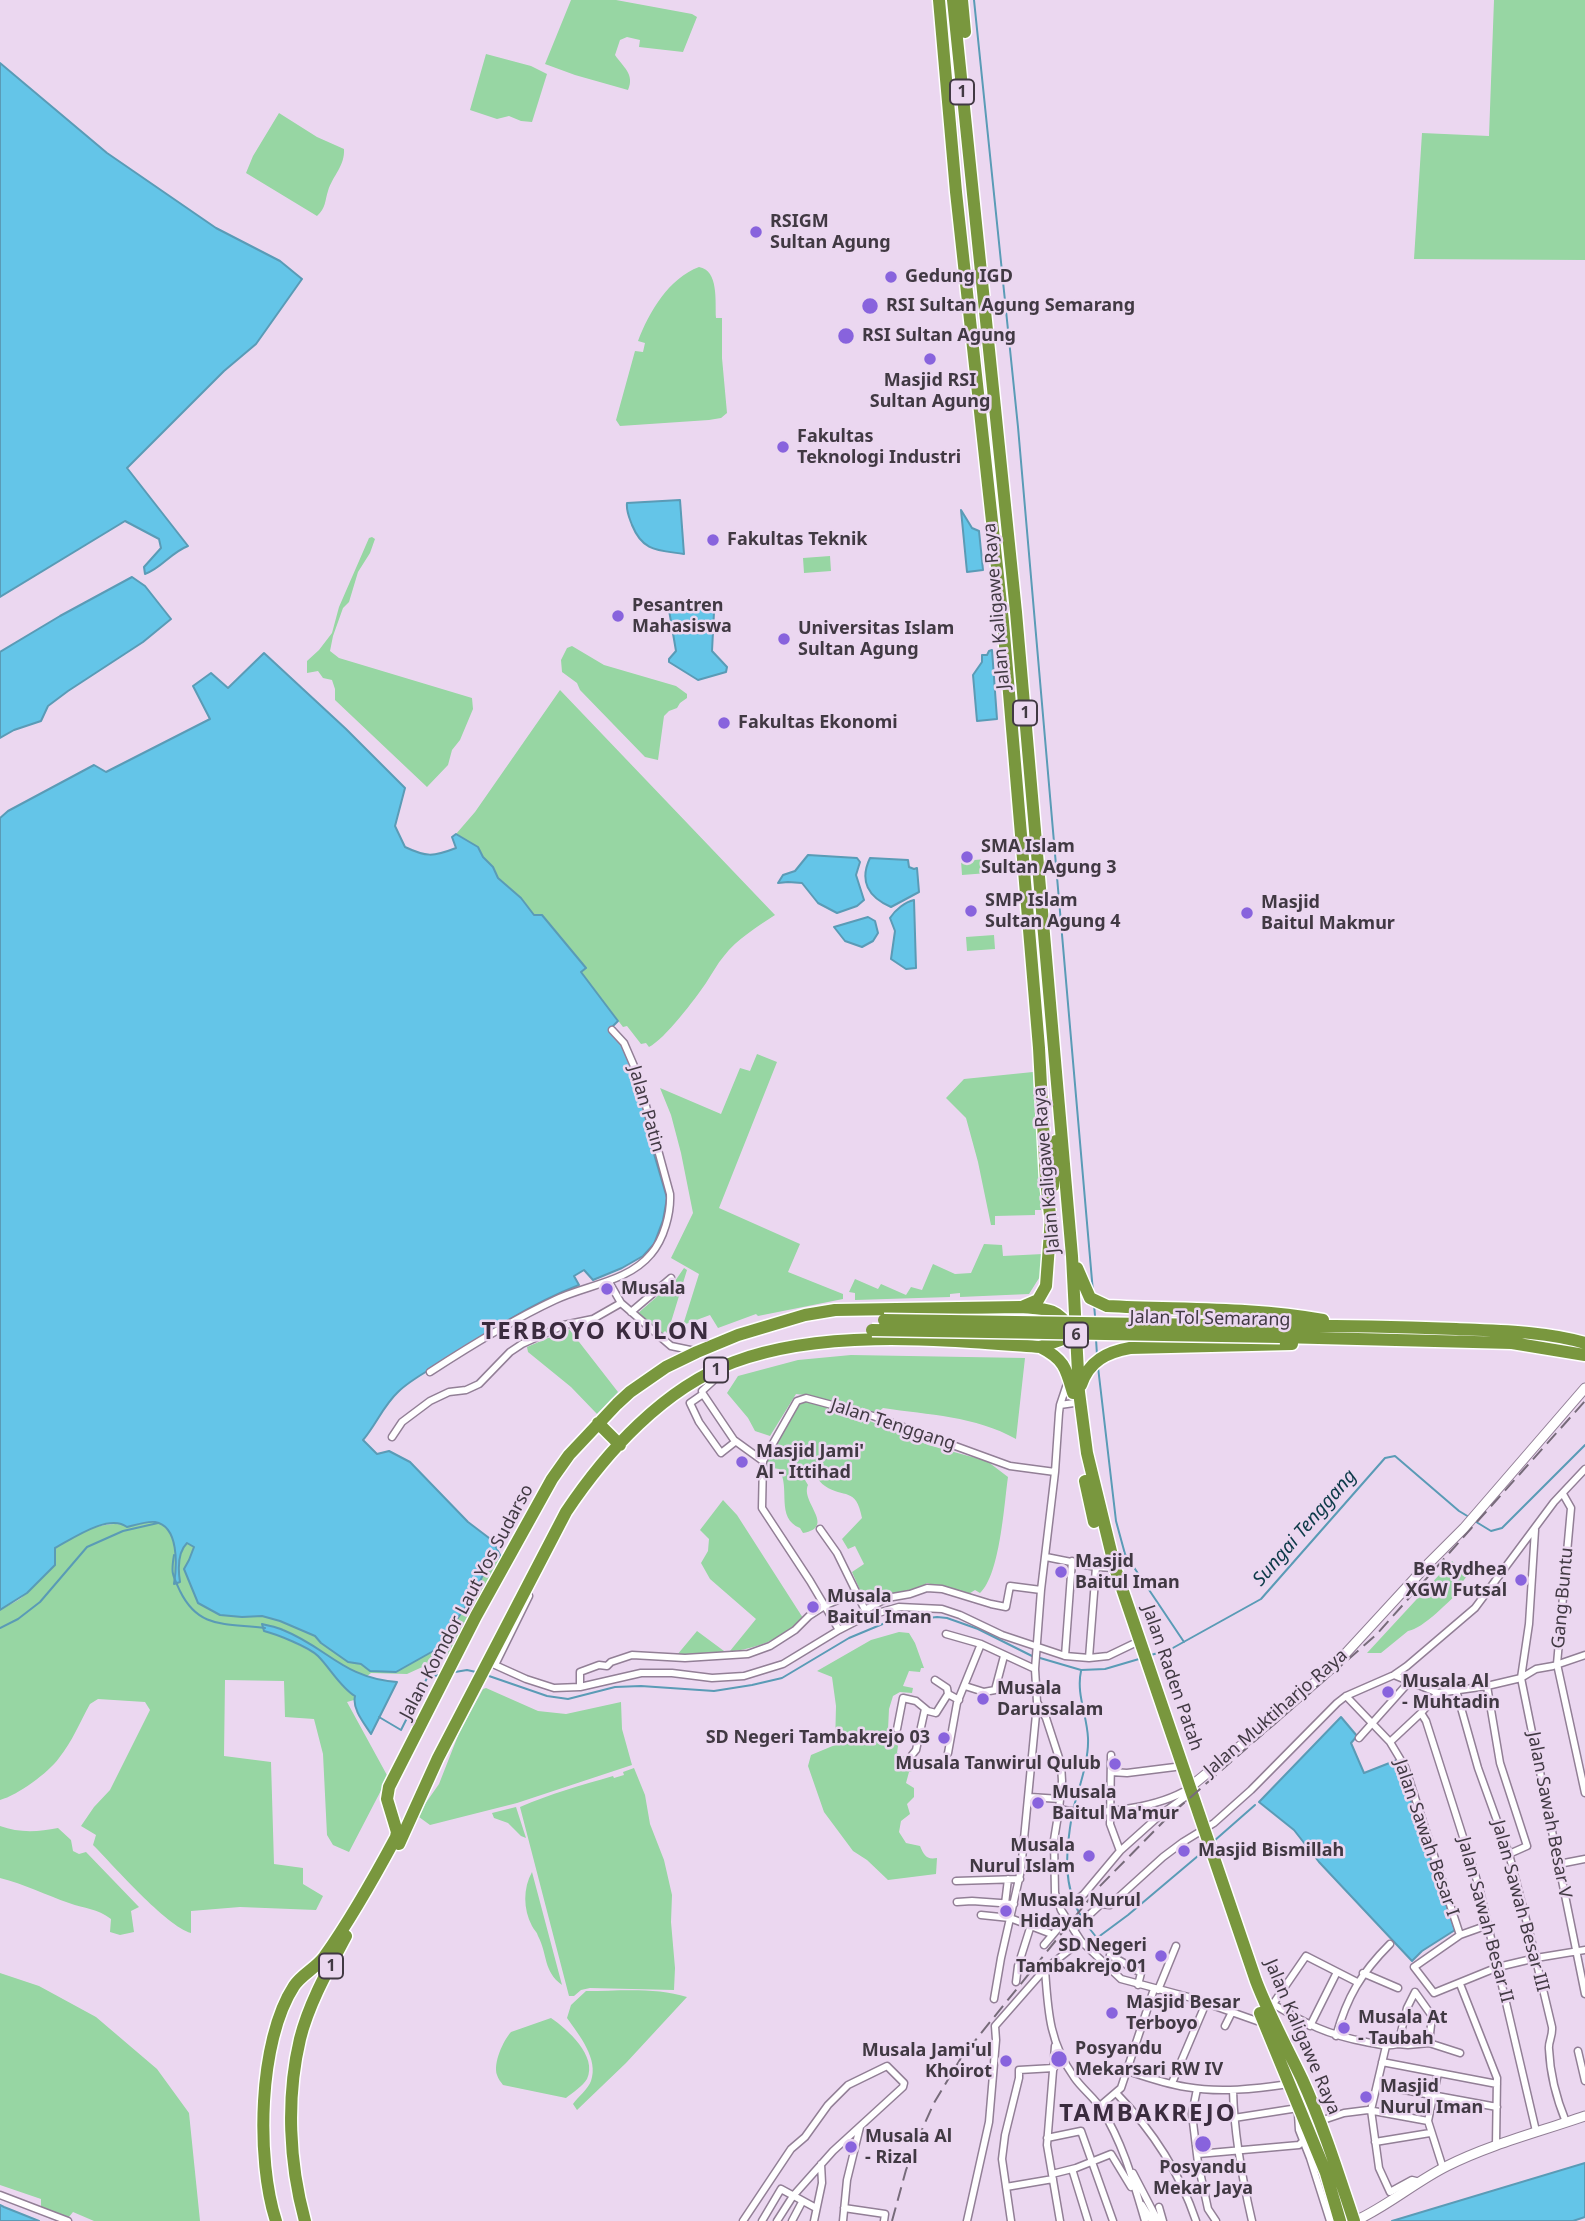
<!DOCTYPE html>
<html>
<head>
<meta charset="utf-8">
<style>
	body { margin:0 }
	canvas { display:block; background:#ebd7f0 }
</style>
</head>
<body>
<canvas width="1585" height="2221"></canvas>
<script>
const ctx = document.querySelector('canvas').getContext('2d');
ctx.lineJoin = 'round';
function paint(path, color) {
  ctx.fillStyle = color;
  ctx.fill(path, 'evenodd');
}
function stroke(path, color, width, dash) {
  ctx.strokeStyle = color;
  ctx.lineWidth = width;
  ctx.lineCap = dash ? 'butt' : 'round';
  ctx.setLineDash(dash || []);
  ctx.stroke(path);
}
function write(font, color, halo, rows, align = 'center') {
  ctx.font = font + ' "Noto Sans",sans-serif';
  ctx.lineWidth = 5;
  ctx.setLineDash([]);
  ctx.textBaseline = 'middle';
  ctx.strokeStyle = halo;
  ctx.fillStyle = color;
  for (const [text, x, y, turn = 0] of rows) {
    ctx.save();
    ctx.translate(x, y);
    ctx.rotate((+turn || 0) * Math.PI / 180);
    ctx.textAlign = isNaN(turn) ? turn : align;
    if (halo) ctx.strokeText(text, 0, 0);
    ctx.fillText(text, 0, 0);
    ctx.restore();
  }
}
const green = new Path2D(`
	M571,0h45l76,14 5,3 -14,35 -44,-5 1,-7 -13,-3 -7,3 -5,15c8,12 20,19 13,35l-53,-15 -30,-11z
	M1494,0h91v260l-171,-1 8,-126 67,3z
	M486,54l45,12 16,8 -15,48 -11,-1 -12,-5 -12,3 -27,-9z
	M279,113l38,24 27,12c1,17 -11,26 -16,42 -3,9 -2,17 -11,25l-71,-43 7,-17z
	M699,267c20,3 16,35 17,51h6v40l5,55 -6,5 -12,2 -89,6 -4,-6 19,-69 8,1 2,-9 -7,-2c11,-29 31,-63 61,-74z
	M372,537l3,2 -5,14 -12,19 -9,30 -6,6 -10,28 -3,15 9,7 133,40 1,11 -13,31 -8,10 -4,15 -21,22 -92,-87v-11l-3,-9 -9,-2 -5,-7 -11,2v-12l12,-11 13,-17 7,-26 30,-69z
	M830,556l1,15 -27,2 -1,-15z
	M572,646l32,19 72,21 11,8v4l-7,5 -3,5 -8,3 -5,5 -6,44 -13,-3 -65,-67 -3,-7 -15,-11 -1,-12 6,-12z
	M560,690l215,225c-18,12 -38,24 -51,41 -7,8 -12,18 -18,27 -11,16 -41,56 -57,64l-3,-4 -5,1 -14,-18 -4,1 -42,-55 4,-3 -51,-54 -13,-17 -23,-20 -5,-11 -10,-10 -2,-5 -25,-18 19,-22z
	M987,859l1,14 -26,2 -1,-14z
	M994,935l1,14 -28,2 -1,-14z
	M757,1054l20,8 -58,146 81,36 -12,28 55,22v5l-85,17 -2,-2 -38,14 -8,-13 -27,10 16,-51 -28,-16 22,-45 -12,-60 -10,-38 -11,-27 61,26 19,-46 10,3z
	M1033,1072l8,138h-6v5l-40,1v9h-4l-13,-63 -12,-44 -20,-20 18,-19z
	M984,1244l18,1 1,11 40,-2 -2,21 -12,19 -69,3v-4l-10,1v3l-95,3v-7l-6,-1 6,-13 23,10 3,-5 25,11 5,-8 11,3 11,-26 22,10 16,-1z
	M684,1268l3,2 -16,52 -2,13 -4,-4 -4,4 -24,-21 38,-33z
	M569,1329l49,63 -21,22 -26,-27 -43,-35 -1,-5z
	M851,1355l174,3 -9,81c-41,-23 -87,-24 -133,-31l-7,6 -63,-18 -17,-2 -26,42 -15,-5 -7,-13 -21,-25 11,-17 60,-16z
	M800,1400h8l35,10 85,35 59,16 21,16c-4,28 -8,98 -28,116l-5,-3 -8,5 -40,-12 -12,8 -25,3 -23,12 -15,-34 12,-8 -9,-18 -7,3 -6,-10 20,-21c-6,-32 -18,-19 -37,-32 -8,-5 -8,-13 -17,-16l-6,5 6,10c-8,17 29,42 -5,48l-3,-5c-25,-10 -9,-40 -21,-59l-13,-2 -2,-12z
	M723,1500l14,15 66,103c-37,36 -77,35 -126,37l20,-24 27,20h6l26,-32 -46,-40 -9,-16 7,-12 1,-12 -9,-9z
	M153,1521c5,2 12,4 15,8 9,8 8,43 7,55l5,-2c-2,-13 -3,-29 7,-39l7,3 -5,14 53,57 20,-1 18,5 35,15 6,7 27,19 48,10 48,-27 9,-20 18,-26 12,-24 7,-23 12,7 -49,94 -46,21 -36,-1 -5,4 -26,-13 -15,-10 -42,-24 -19,1 13,3 39,20 35,39 5,3 -2,4 -7,2 41,75 -39,75 -16,-7 -6,-10 -4,-81 -9,-35 -29,-2 -1,-36 -59,-1 -1,76 47,6 3,102 29,4v16l20,12 -7,14 -76,-3 -49,4v22c-25,-7 -77,-67 -98,-88l3,-10 -15,-9 13,-19 16,-17 40,-80 -5,-8 -47,-3 -8,5c-10,18 -18,38 -31,54 -11,15 -41,37 -59,42v-190c8,-5 21,-10 28,-18 10,-12 15,-29 25,-42 11,-13 60,-34 74,-23z
	M1452,1561l15,15 -7,9 2,4c-12,11 -39,40 -54,42l-27,22h-14z
	M899,1632l10,1 6,10 9,25h-3l-1,4 -11,-1 -6,15 10,2 -1,5 -12,-1 -7,4 -4,13 -1,21 10,16 -1,7 14,7 1,11 -3,1 -3,11 8,5v9l-7,7 3,10 -9,7 -2,11 7,11 14,3c4,9 6,14 17,12l-1,16 -48,6 -21,-20 -14,-9 -29,-39 -16,-46 3,-11 24,-10 1,-39 -4,-29 -15,-6 54,-31z
	M486,1688l52,23 28,3 55,-12 1,27 10,36 -115,38 -87,22 -11,-8 6,-13 14,-20 20,-51 24,-44z
	M634,1768l11,27 5,29 14,36 8,35 -1,27 4,46 -1,22 -84,-2 -9,2 -7,6h-5l-49,-189c30,-13 62,-22 93,-31l1,2 10,-3 -1,-3z
	M516,1807l10,31 -5,-2 -13,-13 -14,-5 -2,-5z
	M0,1826c19,7 38,6 58,2l13,12 2,11 6,3 7,-2 53,55 -8,4 3,21 -14,3 -10,-3 1,-13c-14,-11 -26,-10 -42,-16 -23,-8 -45,-19 -69,-25z
	M532,1872l30,113c-19,-14 -14,-30 -24,-49 -1,-4 -4,-6 -6,-10 -9,-17 -9,-38 0,-54z
	M0,1973l39,13 57,31 61,52 32,44 11,108h-106l-21,-9 -5,6 -27,-10v-9l-41,-14z
	M586,1991c32,0 70,-4 101,6l-61,66 -49,47 -4,-6c5,-7 15,-15 18,-23 8,-22 -12,-46 -24,-63l4,-13z
	M551,2018c16,11 47,38 36,61 -4,7 -15,14 -21,19l-63,-13c-2,-3 -5,-6 -6,-10 -4,-12 6,-34 14,-43z`);
const water = new Path2D(`
	M0,63l107,90 109,75 64,33 22,18 -46,65 -32,27 -97,97 61,78c-18,7 -26,22 -43,28l-1,-7 17,-19 -2,-9 -34,-18 -125,76z
	M680,500l4,54c-26,-4 -41,-2 -52,-29 -3,-8 -6,-14 -5,-22z
	M961,510l11,18 7,3 4,39 -16,2z
	M132,577l13,9 26,33 -28,23 -75,49 -20,15 -7,15 -27,9 -14,8v-86l60,-36z
	M672,601l31,1 9,4 2,6 -2,39 15,16 -1,5 -28,8 -29,-18v-3l7,-8 -7,-41v-6z
	M992,650l5,69 -20,2 -4,-46 9,-13v-7h5l2,-4z
	M264,653l82,76 59,59 -10,38 10,21c21,10 28,10 51,1l-4,-11 4,-3 22,13 5,10 10,10 5,11 23,20 13,17h8l44,53 -5,4 37,49 -8,8 17,23 16,49 6,36 18,61 -4,22 -9,24 -11,12 -21,12 -29,12 -9,-10 -10,6 5,9c-49,19 -93,48 -137,77 -14,9 -32,18 -44,30 -15,14 -22,33 -35,48l14,14 12,-3 21,11 58,60 25,19 9,18 -12,-6 -7,22 -12,24 -18,26 -9,20 -48,27 -26,-1 -9,-7 -13,-2 -27,-19 -6,-7 -35,-15 -18,-5 -20,1 -22,-2 -22,-12 -14,-34 5,-9 5,-13 -7,-4c-10,10 -9,26 -7,39l-6,2c3,-19 5,-58 -19,-62 -8,-1 -20,3 -28,5 -18,-14 -55,12 -72,21v17l-28,28 -27,17v-792l8,-7 86,-46 12,7 104,-53 -17,-33 18,-13 17,15z
	M808,855l49,3 3,4 -4,13 8,25 -7,6 -20,7 -19,-10 -16,-20 -14,-1 -10,1 5,-8 12,-4z
	M870,858l38,2 1,7 5,2 3,-1 2,24 -28,15c-23,-10 -32,-26 -21,-49z
	M914,900l2,68 -10,1 -15,-10 4,-28 -5,-13c5,-8 15,-16 24,-18z
	M868,917l7,4 3,12 -5,8 -11,6 -17,-6 -11,-14z
	M262,1624c7,2 15,3 21,6 45,18 60,48 114,52l-26,52c-7,-11 -19,-25 -16,-38 -14,-8 -25,-28 -37,-40 -9,-9 -42,-22 -54,-25z
	M1341,1717l16,19 -6,7 13,30 33,-13 58,170 -33,21 -10,10 -93,-99 -25,-32 -35,-28z
	M1585,2163v54l-12,4h-181z
	M0,2205l4,2 35,14h-39z`);
const stream = new Path2D(`
	M974,0l44,427 75,865
	M1094,1304l1,12
	M1096,1339l1,16
	M1098,1367l18,154 9,33 59,88
	M1473,1520l18,11 11,-3 83,-83
	M174,1555c-3,18 -2,19 6,36 19,39 47,32 85,37
	M0,1628l18,-9 22,-17 47,-55 36,-16 35,-8
	M1151,1655l20,-6 90,-50 124,-141 10,-2 64,55 10,6
	M1040,1658l41,12 24,-1 34,-10
	M455,1672l12,-2 9,2
	M489,1676l58,20 21,3 47,-12 26,-1 73,5 38,-6 30,-7 67,-40 36,-15 52,-6 10,1 31,11 56,28
	M379,1717l22,13 26,-52 12,-3
	M1073,1810c6,-23 16,-49 15,-72 -1,-23 -12,-44 -7,-67
	M1072,1815c-6,35 -10,71 10,103
	M1214,1841l41,-36
	M1085,1923l12,15 31,-23 77,-65`);
const street = new Path2D(`
	M609,1282l12,21 50,43 24,5
	M631,1312l40,-34
	M430,1372c40,-26 82,-52 125,-72 31,-15 73,-18 96,-46 13,-15 20,-41 19,-60l-33,-121 -13,-30 -12,-13
	M712,1372l1,9 -11,10 1,3 31,46 29,21 -1,47 48,73 29,49
	M703,1394l-13,9 9,19 22,31 14,-11
	M1074,1403l-14,2 -1,8 -4,59 -14,118 -6,79 2,33 9,16 15,46 1,17 -3,28 -5,31 1,53 6,17 20,31 40,38 71,19 65,23h6
	M1060,1405l8,-24
	M392,1437l10,-15 28,-21 19,-9 17,-2 13,-6 31,-32 12,-8 42,-19 29,-6 28,-16
	M763,1461l34,-60 9,-3 67,18 137,50 45,6
	M1563,1494l8,14 -14,156 28,129
	M820,1529l17,24 28,57 22,-12 23,-4 17,-6 15,1 49,15 15,3 4,-21 31,4
	M1535,1530l-6,94 -8,54 64,316
	M1046,1557l50,10 19,1
	M529,1596l-34,69 31,14 28,9 26,-1 61,-14h31l40,5 32,-2 39,-12 56,-34 25,-13 35,-10 43,2 18,6 42,20 63,21 24,2 19,-2 25,-12
	M946,1634l35,10 54,25
	M1065,1656l7,-95
	M1089,1658l7,-91
	M1394,1675l44,18 49,-7 34,-8 15,-9 17,-3 32,-11
	M935,1680l12,8 1,6
	M965,1686l19,6 11,-2 9,-34
	M1487,1686l13,77 27,83 -18,8
	M580,1687v-15l19,-7 8,1 4,-4 21,-7 53,3 63,-4 22,-8 25,-16 14,-14 17,-11 30,-13
	M1456,1690l22,78 31,86 22,85 21,88c1,9 -4,15 -3,22 1,24 8,51 17,73
	M1346,1696l44,46 15,25 55,168
	M1421,1713l5,8 53,166 57,244
	M897,1729l6,-31 13,3 12,10 8,2 12,-19 11,6
	M1359,1738l50,-56
	M1390,1742l31,-29 17,-20
	M948,1753l9,-50 24,-59
	M912,1755l4,-5 9,-41
	M1111,1755l-1,69 10,27
	M1111,1772l16,1 48,-6
	M1030,1797l30,2
	M1059,1809c34,8 94,-1 124,-17
	M1559,1864l26,-5
	M956,1881l64,-2
	M1077,1900l7,-6 36,-43 39,-35 26,-19
	M957,1902l15,-1 42,3
	M1005,1904l3,-25
	M981,1915l29,3 39,15
	M1488,1925l-28,10 -46,32 20,26 64,-26 38,-9 49,-8
	M1074,1929l27,-25 9,1 53,-48 20,-15 31,-19 37,-33 86,-87 9,-7 48,-21 13,-9 68,-58 79,-106 31,-33
	M1044,1945l22,-26
	M1110,1955l31,18 -3,12
	M1045,1969c3,42 4,73 29,108 8,12 21,21 28,33 21,33 32,74 43,111
	M1363,1973l35,15
	M1016,1982l2,-16 13,-41
	M1460,1984l37,94 -1,67
	M1158,1990l18,-44
	M994,1999l7,-41 20,-88 16,-166
	M1273,2004l33,-48 51,26
	M1270,2013l3,-9c33,20 55,31 93,38 11,2 21,5 32,2l9,-36 8,-16 17,24 -3,27
	M1225,2026l7,-14
	M1310,2026l27,-54
	M1336,2036c11,-39 25,-63 54,-92
	M1398,2044l10,1 21,-2 31,10
	M1055,2046l-8,99 13,76
	M1386,2046l-15,64 8,58 11,24 22,-12 8,2
	M1578,2051l7,30
	M1382,2062l115,22
	M1128,2071c18,6 38,13 58,16 34,6 69,2 103,-3
	M1438,2073l-10,48 15,47
	M1172,2083l34,-80
	M1377,2085l120,22
	M1197,2089l-5,25 6,49 10,46 8,12
	M1233,2090c1,44 9,88 19,131
	M1117,2094c35,36 63,79 79,127
	M1100,2106l21,-18 33,-99
	M1298,2114l1,16 11,28 20,63
	M1234,2118l64,-10
	M1320,2121l24,-8 24,-3 60,11
	M1047,2138l34,-7 32,90
	M1375,2142l55,-9
	M1198,2154l101,-9 4,-4
	M1072,2169l16,52
	M1133,2173l25,48
	M1052,2174l24,-6 35,-14 20,33
	M1006,2187l47,-8
	M0,2195l68,26
	M1142,2205l10,16
	M1159,2207l4,14
	M844,2208l41,6 -1,7
	M743,2221l48,-72 14,-12 23,-32 20,-20 39,-19 17,17 -1,4 -70,64 -40,45 -16,25
	M762,2221l19,-32 35,19
	M792,2221l10,-19
	M814,2221l8,-38 -1,-19
	M843,2221l4,-41 13,-53
	M967,2221l22,-99 7,-82 -1,-14 50,-57 36,-28
	M1011,2221l-9,-62 3,-24 14,-57v-8l35,-2`);
const secondary = new Path2D(`
	M1190,1787l80,-65 65,-57 93,-101 36,-36 121,-140
	M1355,2221c33,-15 60,-39 92,-55 44,-22 92,-34 138,-50`);
const highway = new Path2D(`
	M939,0l17,192 47,430 36,426 7,132 5,44
	M953,0l63,612 56,644 7,136 8,61 28,115 141,413c13,34 30,65 46,98 21,46 36,94 52,142
	M962,0l3,32
	M1053,1186l3,-45
	M1077,1268l13,30 17,8c72,4 144,1 216,14
	M1024,1306l14,-6 8,-14 5,-68
	M1278,1326c60,-1 119,1 178,3 43,2 88,2 129,14
	M1280,1337l232,6 73,12
	M1040,1347c24,12 26,21 33,46
	M1081,1385c8,-24 26,-33 49,-37l162,-4
	M598,1423l22,22
	M1085,1481l9,41
	M399,1844l39,-86 128,-246c40,-60 98,-124 168,-150 91,-34 211,-22 306,-15l20,-7 11,-14
	M1260,2013l66,160 14,48
	M276,2221c-20,-61 -18,-180 18,-235 7,-11 22,-18 30,-29 27,-38 50,-79 72,-120l1,-5 -10,-33 2,-12 87,-171 76,-137 17,-24 48,-51 13,-12 36,-25 31,-15 41,-17 67,-20 30,-5 185,-3c22,2 39,0 49,22
	M305,2221c-16,-58 -19,-123 -5,-182 9,-36 29,-71 46,-103`);
const rail = new Path2D(`
	M892,2221l14,-51 14,-36 14,-31 27,-45 138,-171 69,-70 208,-182 209,-234`);
const highwayBridge = new Path2D(`
	M884,1320l394,6
	M872,1330l408,7`);
const markers = [
	[756,232,7,"#8863dd"],
	[891,277,7,"#8863dd"],
	[870,306,9,"#8863dd"],
	[846,336,9,"#8863dd"],
	[930,359,7,"#8863dd"],
	[783,447,7,"#8863dd"],
	[713,540,7,"#8863dd"],
	[618,616,7,"#8863dd"],
	[784,639,7,"#8863dd"],
	[724,723,7,"#8863dd"],
	[967,857,7,"#8863dd"],
	[971,911,7,"#8863dd"],
	[1247,913,7,"#8863dd"],
	[607,1289,7,"#8863dd"],
	[742,1462,7,"#8863dd"],
	[1061,1572,7,"#8863dd"],
	[1521,1580,7,"#8863dd"],
	[813,1607,7,"#8863dd"],
	[1388,1692,7,"#8863dd"],
	[983,1699,7,"#8863dd"],
	[944,1738,7,"#8863dd"],
	[1115,1764,7,"#8863dd"],
	[1038,1803,7,"#8863dd"],
	[1184,1851,7,"#8863dd"],
	[1089,1856,7,"#8863dd"],
	[1006,1911,7,"#8863dd"],
	[1161,1956,7,"#8863dd"],
	[1112,2013,7,"#8863dd"],
	[1344,2028,7,"#8863dd"],
	[1059,2059,9,"#8863dd"],
	[1006,2061,7,"#8863dd"],
	[1366,2097,7,"#8863dd"],
	[1203,2144,9,"#8863dd"],
	[851,2147,7,"#8863dd"]
];
const shields = [
	[962,92,24],
	[1025,713,24],
	[1076,1335,24],
	[716,1370,24],
	[331,1966,24]
];
const shieldNames = [
	["1",962,92],
	["1",1025,713],
	["6",1076,1335],
	["1",716,1370],
	["1",331,1966]
];
const poiNames = [
	["RSIGM",770,222],
	["Sultan Agung",770,243],
	["Gedung IGD",905,277],
	["RSI Sultan Agung Semarang",886,306],
	["RSI Sultan Agung",862,336],
	["Masjid RSI",930,381,"center"],
	["Sultan Agung",930,402,"center"],
	["Fakultas",797,437],
	["Teknologi Industri",797,458],
	["Fakultas Teknik",727,540],
	["Pesantren",632,606],
	["Mahasiswa",632,627],
	["Universitas Islam",798,629],
	["Sultan Agung",798,650],
	["Fakultas Ekonomi",738,723],
	["SMA Islam",981,847],
	["Sultan Agung 3",981,868],
	["SMP Islam",985,901],
	["Sultan Agung 4",985,922],
	["Masjid",1261,903],
	["Baitul Makmur",1261,924],
	["Musala",621,1289],
	["Masjid Jami'",756,1452],
	["Al - Ittihad",756,1473],
	["Masjid",1075,1562],
	["Baitul Iman",1075,1583],
	["Be Rydhea",1507,1570,"right"],
	["XGW Futsal",1507,1591,"right"],
	["Musala",827,1597],
	["Baitul Iman",827,1618],
	["Musala Al",1402,1682],
	["- Muhtadin",1402,1703],
	["Musala",997,1689],
	["Darussalam",997,1710],
	["SD Negeri Tambakrejo 03",930,1738,"right"],
	["Musala Tanwirul Qulub",1101,1764,"right"],
	["Musala",1052,1793],
	["Baitul Ma'mur",1052,1814],
	["Musala",1075,1846,"right"],
	["Nurul Islam",1075,1867,"right"],
	["Masjid Bismillah",1198,1851],
	["Musala Nurul",1020,1901],
	["Hidayah",1020,1922],
	["SD Negeri",1147,1946,"right"],
	["Tambakrejo 01",1147,1967,"right"],
	["Masjid Besar",1126,2003],
	["Terboyo",1126,2024],
	["Musala At",1358,2018],
	["- Taubah",1358,2039],
	["Posyandu",1075,2049],
	["Mekarsari RW IV",1075,2070],
	["Musala Jami'ul",992,2051,"right"],
	["Khoirot",992,2072,"right"],
	["Masjid",1380,2087],
	["Nurul Iman",1380,2108],
	["Musala Al",865,2137],
	["- Rizal",865,2158],
	["Posyandu",1203,2168,"center"],
	["Mekar Jaya",1203,2189,"center"]
];
const streetNames = [
	["Jalan Kaligawe Raya",997,606,-95],
	["Jalan Patin",646,1109,74],
	["Jalan Kaligawe Raya",1047,1170,-95],
	["Jalan Tol Semarang",1210,1319,1],
	["Jalan Tenggang",893,1425,18],
	["Gang Buntu",1563,1598,-85],
	["Jalan Komdor Laut Yos Sudarso",467,1602,-62],
	["Jalan Raden Patah",1172,1678,71],
	["Jalan Muktiharjo Raya",1276,1713,-41],
	["Jalan Sawah Besar V",1549,1815,79],
	["Jalan Sawah Besar I",1426,1838,71],
	["Jalan Sawah Besar III",1520,1906,75],
	["Jalan Sawah Besar II",1485,1920,75],
	["Jalan Kaligawe Raya",1302,2037,67]
];
const waterNames = [
	["Sungai Tenggang",1305,1528,-49]
];
const districtNames = [
	["TERBOYO KULON",596,1332],
	["TAMBAKREJO",1148,2114]
];
paint(green, '#97d6a3');
paint(water, '#64c5e8');
stroke(water, '#5a9bb6', 2);
stroke(stream, '#5a9bb6', 2);
stroke(street, '#927f96', 9);
stroke(secondary, '#927f96', 11);
stroke(highway, '#fff', 15);
stroke(street, '#fff', 6);
stroke(secondary, '#fff', 9);
stroke(highway, '#79973e', 12);
stroke(rail, '#776b7a', 2, [14, 7]);
stroke(highwayBridge, '#fff', 15, []);
stroke(highwayBridge, '#79973e', 12);
for (const [x, y, r, color] of markers) {
  const dot = new Path2D();
  dot.arc(x, y, r, 0, 2 * Math.PI);
  ctx.fillStyle = color;
  ctx.fill(dot);
  stroke(dot, '#ebd7f0', 2.5);
}
for (const [x, y, w] of shields) {
  const box = new Path2D();
  box.roundRect(x - w / 2, y - 12.5, w, 25, 5);
  ctx.fillStyle = '#ebd7f0';
  ctx.fill(box);
  stroke(box, '#413943', 2);
}
write('bold 16px', '#413943', null, shieldNames);
write('bold 18px', '#413943', '#ebd7f0', poiNames, 'left');
write('18px', '#413943', '#ebd7f0', streetNames);
write('italic 19px', '#0d3a49', '#ebd7f0', waterNames);
ctx.letterSpacing = '2px';
write('bold 24px', '#3a2b3e', '#ebd7f0', districtNames);
ctx.letterSpacing = '0px';
</script>
</body>
</html>
